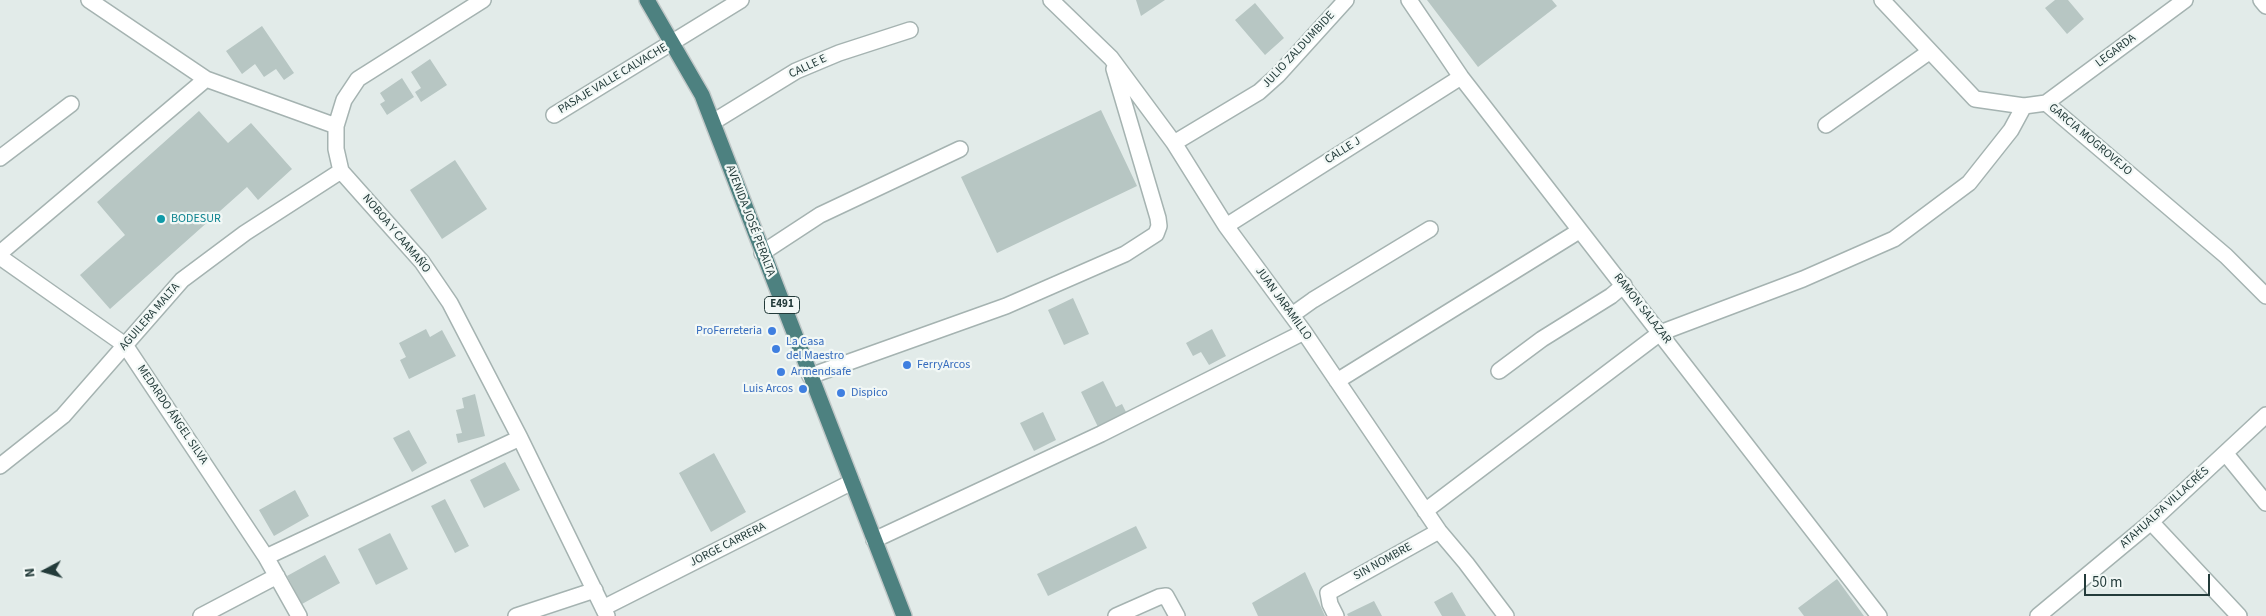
<!DOCTYPE html>
<html>
<head>
<meta charset="utf-8">
<style>
	body { margin:0 }
	#map { position:relative; width:2266px; height:616px; overflow:hidden; background:#e2ebe9; font-family:"Source Sans 3",sans-serif }
	canvas { display:block }
	.north { position:absolute; left:20px; top:546px; width:50px; height:50px; -webkit-text-stroke:4px #f2f8f6; paint-order:stroke; rotate:264deg; font-size:14px; font-weight:700; line-height:20px; text-align:center; color:#233b3a }
	.north::after { content:''; display:block; margin:auto; width:18px; height:22px; background:#233b3a; clip-path:polygon(50% 0,100% 100%,50% 72%,0 100%) }
	.scale { position:absolute; left:2084px; top:574px; width:126px; height:22px; box-sizing:border-box; border:2px solid #233b3a; border-top:0; padding-left:6px; font-size:15px; line-height:18px; white-space:nowrap; color:#233b3a; -webkit-text-stroke:4px #f2f8f6; paint-order:stroke }
</style>
</head>
<body>
<div id="map">
<canvas width="2266" height="616"></canvas>
<div class="north">N</div>
<div class="scale">50 m</div>
</div>
<script>
const ctx = document.querySelector('canvas').getContext('2d');
ctx.lineJoin = 'round';
function paint(path, color) {
  ctx.fillStyle = color;
  ctx.fill(path, 'evenodd');
}
function stroke(path, color, width, dash) {
  ctx.strokeStyle = color;
  ctx.lineWidth = width;
  ctx.lineCap = dash ? 'butt' : 'round';
  ctx.setLineDash(dash || []);
  ctx.stroke(path);
}
function write(font, color, halo, rows, align = 'center') {
  ctx.font = font + ' "Source Sans 3",sans-serif';
  ctx.lineWidth = 4.5;
  ctx.setLineDash([]);
  ctx.textBaseline = 'middle';
  ctx.strokeStyle = halo;
  ctx.fillStyle = color;
  for (const [text, x, y, turn = 0] of rows) {
    ctx.save();
    ctx.translate(x, y);
    ctx.rotate((+turn || 0) * Math.PI / 180);
    ctx.textAlign = isNaN(turn) ? turn : align;
    if (halo) ctx.strokeText(text, 0, 0);
    ctx.fillText(text, 0, 0);
    ctx.restore();
  }
}
const building = new Path2D(`
	M1136,0h29l-24,16z
	M1427,0h125l5,6 -79,61z
	M2055,0h13l16,19 -17,15 -22,-26z
	M1255,3l29,35 -19,17 -30,-35z
	M262,26l32,47 -10,7 -8,-11 -12,8 -9,-13 -13,10 -16,-23z
	M430,59l17,26 -26,17 -6,-10 6,-4 -10,-16z
	M402,78l12,19 -27,18 -7,-11 5,-3 -5,-8z
	M1101,110l36,76 -140,67 -36,-76z
	M199,111l29,32 23,-20 41,46 -34,31 -11,-13 -137,122 -30,-34 45,-40 -28,-33z
	M455,160l32,49 -45,30 -32,-49z
	M1073,298l16,36 -25,11 -16,-35z
	M426,329l4,8 12,-7 14,26 -47,23 -9,-19 6,-3 -7,-14z
	M1212,329l14,27 -17,9 -8,-13 -8,4 -7,-13z
	M1103,381l13,26 6,-3 5,10 -27,17 -19,-39z
	M475,394l10,42 -27,7 -2,-9 6,-1 -6,-23 8,-2 -2,-10z
	M1043,412l13,28 -22,11 -14,-28z
	M409,430l18,33 -15,9 -19,-34z
	M714,453l32,59 -35,20 -32,-59z
	M505,462l15,28 -36,18 -14,-28z
	M295,490l14,26 -35,20 -15,-26z
	M445,499l24,47 -14,7 -24,-47z
	M1136,526l11,22 -99,48 -11,-22z
	M390,533l18,36 -32,16 -18,-36z
	M325,555l15,28 -38,21 -15,-28z
	M1305,572l20,44h-67l-6,-13z
	M1837,579l27,37h-60l-6,-8z
	M1452,592l14,24h-24l-8,-14z
	M1374,601l8,15h-34l-1,-2z`);
const minor = new Path2D(`
	M89,0l117,79 130,47
	M483,0l-125,79 -14,21 -8,26v23l5,22 81,91 28,41 70,135 87,178
	M1051,0l60,58 63,85 52,83 78,106 135,199 27,32 40,53
	M1409,0l52,77 418,539
	M1882,0l93,99 49,7 22,-3 139,-103
	M2261,0l5,6
	M2046,103l180,153 40,40
	M554,115l187,-115
	M713,122l83,-51 43,-18 71,-23
	M1826,125l103,-73
	M1174,143l85,-51 19,-17 68,-75
	M0,158l71,-54
	M1226,226l235,-149
	M0,253l206,-174
	M762,253l58,-38 140,-66
	M0,257l125,88 141,212 33,59
	M1292,315l21,-15 117,-71
	M1499,371l43,-32 69,-43 13,-11
	M810,376l196,-70 119,-52 31,-20 3,-8 -1,-8 -44,-149
	M1337,381l242,-150
	M2226,454l40,49
	M0,466l63,-50 119,-136 63,-47 96,-62
	M1425,511l235,-178 143,-54 91,-40 75,-56 42,-53 13,-24
	M2151,522l88,94
	M874,540l227,-106 203,-102
	M266,557l254,-119
	M603,608l249,-126
	M201,616l76,-40
	M516,616l79,-26
	M1116,616l43,-19 7,-1 11,20
	M1336,616l-6,-12 -2,-11 111,-62
	M2038,616l113,-94 115,-107`);
const trunk = new Path2D(`
	M647,0l55,95 202,521`);
const markers = [
	[161,219,5,"#0f9aa8"],
	[772,331,5,"#3f7fe0"],
	[776,349,5,"#3f7fe0"],
	[907,365,5,"#3f7fe0"],
	[781,372,5,"#3f7fe0"],
	[803,389,5,"#3f7fe0"],
	[841,393,5,"#3f7fe0"]
];
const shields = [
	[782,305,35]
];
const shieldNames = [
	["E491",782,305]
];
const streetNames = [
	["JULIO ZALDUMBIDE",1299,50,-47],
	["LEGARDA",2116,51,-37],
	["CALLE E",808,67,-25],
	["PASAJE VALLE CALVACHE",613,79,-31],
	["GARCIA MOGROVEJO",2090,140,40],
	["CALLE J",1343,151,-32],
	["AVENIDA JOSÉ PERALTA",750,221,69],
	["NOBOA Y CAAMAÑO",396,234,50],
	["JUAN JARAMILLO",1283,304,54],
	["RAMON SALAZAR",1642,309,52],
	["AGUILERA MALTA",150,317,-49],
	["MEDARDO ÁNGEL SILVA",172,415,56],
	["ATAHUALPA VILLACRÉS",2165,508,-42],
	["JORGE CARRERA",728,545,-27],
	["SIN NOMBRE",1383,562,-29]
];
const cultureNames = [
	["BODESUR",171,219]
];
const shopNames = [
	["ProFerreteria",762,331,"right"],
	["La Casa",786,342],
	["del Maestro",786,356],
	["FerryArcos",917,365],
	["Armendsafe",791,372],
	["Luis Arcos",793,389,"right"],
	["Dispico",851,393]
];
paint(building, '#b7c6c3');
stroke(minor, '#a5b3b1', 18);
stroke(trunk, '#c1c8c8', 18);
stroke(minor, '#fff', 15);
stroke(trunk, '#4d8180', 15);
for (const [x, y, r, color] of markers) {
  const dot = new Path2D();
  dot.arc(x, y, r, 0, 2 * Math.PI);
  ctx.fillStyle = color;
  ctx.fill(dot);
  stroke(dot, '#f2f8f6', 2);
}
for (const [x, y, w] of shields) {
  const box = new Path2D();
  box.roundRect(x - w / 2, y - 8.5, w, 17, 4);
  ctx.fillStyle = '#f2f8f6';
  ctx.fill(box);
  stroke(box, '#233b3a', 1);
}
write('bold 11px', '#233b3a', null, shieldNames);
write('12px', '#233b3a', '#f2f8f6', streetNames);
write('12px', '#0d838f', '#f2f8f6', cultureNames, 'left');
write('12px', '#366cbe', '#f2f8f6', shopNames, 'left');
</script>
</body>
</html>
